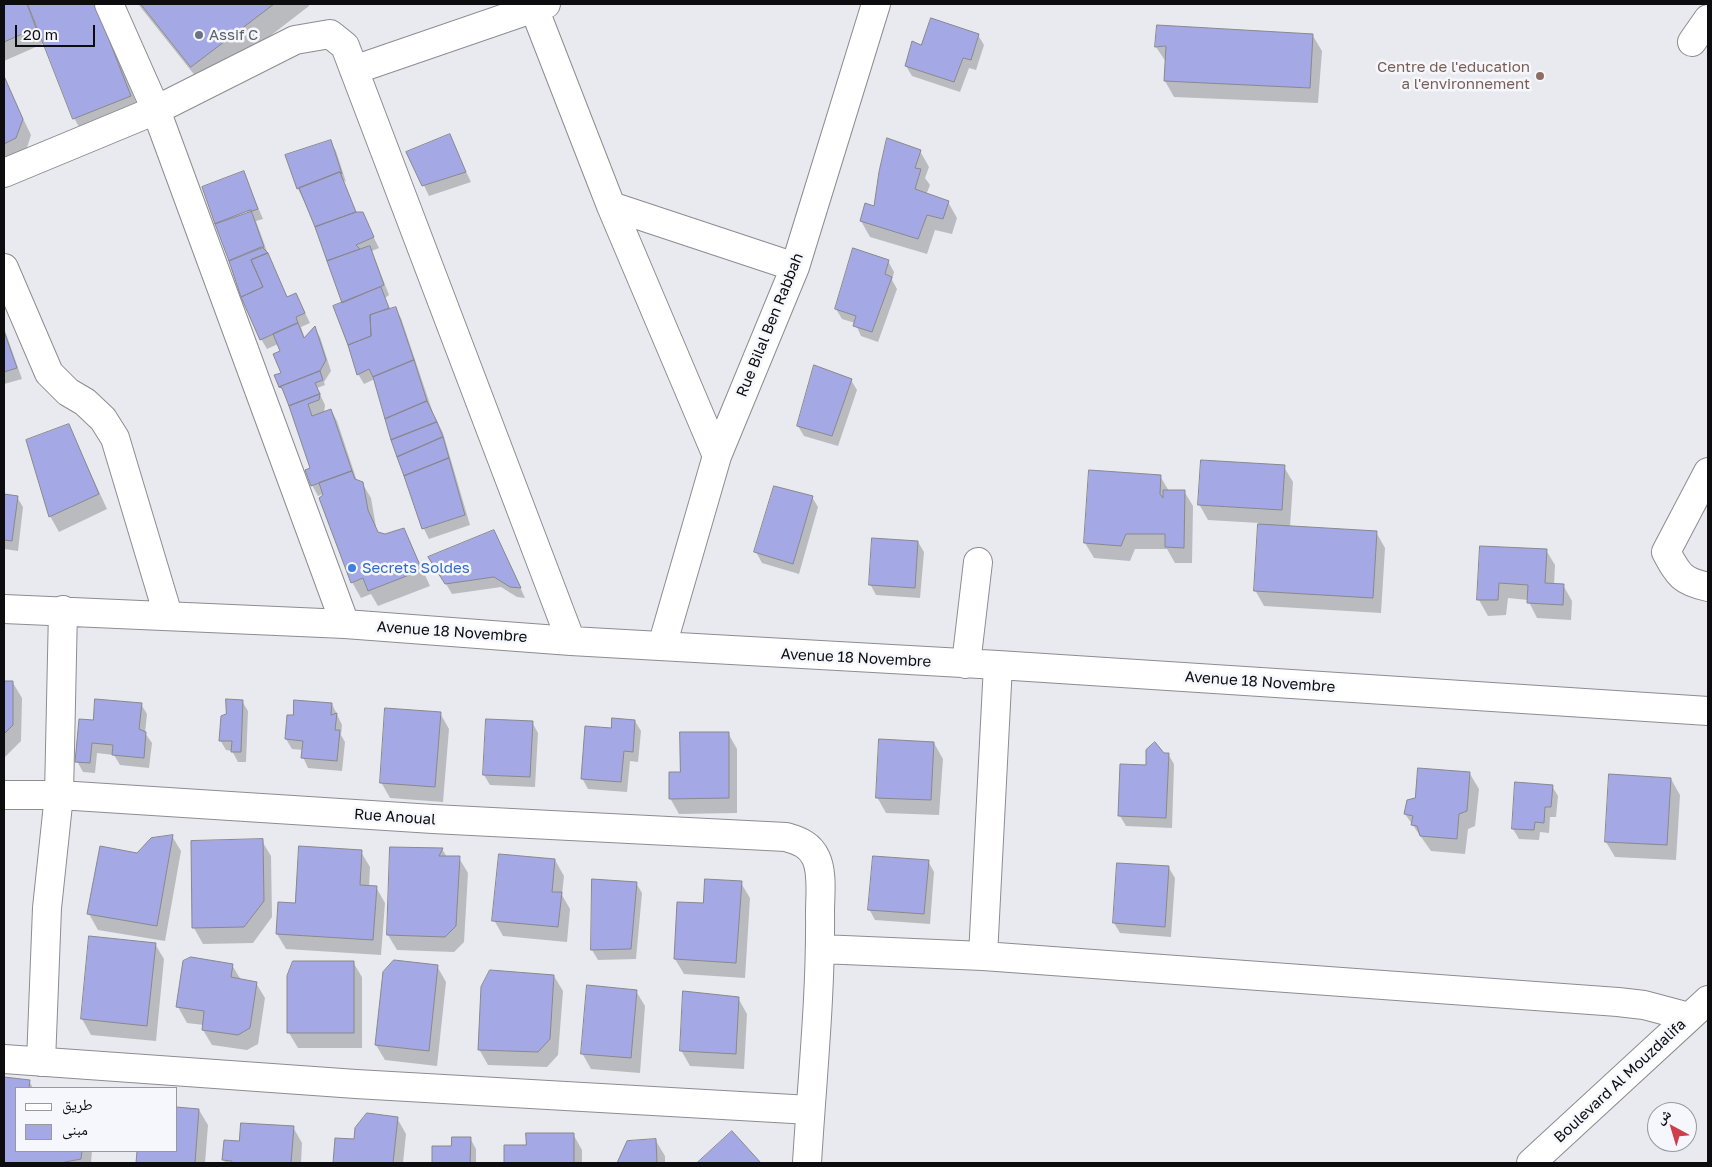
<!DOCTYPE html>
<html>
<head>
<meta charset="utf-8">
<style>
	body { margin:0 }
	#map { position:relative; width:1712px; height:1167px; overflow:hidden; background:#e9eaef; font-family:"Golos Text","Noto Naskh Arabic",sans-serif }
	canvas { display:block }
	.frame { position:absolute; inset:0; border:5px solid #0d0d0f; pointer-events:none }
	.legend { position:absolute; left:15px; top:1087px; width:162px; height:65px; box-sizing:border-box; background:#f6f7fc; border:1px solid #99999d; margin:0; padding:6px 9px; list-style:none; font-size:15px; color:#0d0d0f }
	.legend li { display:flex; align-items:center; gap:10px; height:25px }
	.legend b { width:25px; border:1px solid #99999d }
	.north { position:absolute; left:1647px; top:1102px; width:50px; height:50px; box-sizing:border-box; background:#f6f7fc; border:1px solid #99999d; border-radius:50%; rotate:321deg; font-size:14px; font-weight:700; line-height:20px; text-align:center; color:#0d0d0f }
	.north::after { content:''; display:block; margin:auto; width:18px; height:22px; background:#ce3e4c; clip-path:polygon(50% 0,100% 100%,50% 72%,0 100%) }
	.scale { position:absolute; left:15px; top:25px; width:80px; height:22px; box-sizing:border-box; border:2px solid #0d0d0f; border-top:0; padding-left:6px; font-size:15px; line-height:18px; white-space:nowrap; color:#0d0d0f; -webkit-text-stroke:4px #f6f7fc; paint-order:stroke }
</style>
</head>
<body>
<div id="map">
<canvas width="1712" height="1167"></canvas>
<div class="frame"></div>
<ul class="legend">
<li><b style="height:6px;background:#fff"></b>طريق</li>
<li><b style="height:14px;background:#a4a8e4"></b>مبنى</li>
</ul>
<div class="north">ش</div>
<div class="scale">20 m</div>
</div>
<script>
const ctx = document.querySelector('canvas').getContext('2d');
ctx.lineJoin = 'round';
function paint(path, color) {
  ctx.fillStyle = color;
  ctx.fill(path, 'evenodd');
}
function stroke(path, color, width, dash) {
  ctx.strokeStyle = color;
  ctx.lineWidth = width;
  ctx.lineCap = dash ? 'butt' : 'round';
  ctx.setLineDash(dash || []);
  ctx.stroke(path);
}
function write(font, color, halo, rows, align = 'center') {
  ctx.font = font + ' "Golos Text",sans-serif';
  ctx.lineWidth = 5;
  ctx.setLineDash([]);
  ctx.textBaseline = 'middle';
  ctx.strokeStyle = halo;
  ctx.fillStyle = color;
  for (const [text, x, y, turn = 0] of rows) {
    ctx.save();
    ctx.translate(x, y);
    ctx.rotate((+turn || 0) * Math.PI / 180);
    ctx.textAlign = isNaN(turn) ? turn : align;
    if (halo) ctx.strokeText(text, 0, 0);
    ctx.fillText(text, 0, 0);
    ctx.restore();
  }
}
const shadow = new Path2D(`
	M4,4h22l10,30h3l-11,-30h69l45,113 -56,22 -12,-21 -29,-75 -41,18z
	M138,4h170l1,2 -105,81z
	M978,35l6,10 -8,25 -7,-2 -9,24 -48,-16 -6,-10 15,-19z
	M1313,36l9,15 -4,52 -144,-6 -9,-16 1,-19 -10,-15z
	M4,79l27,56 -6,19 -21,9z
	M449,136l22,46 -42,14 -21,-44z
	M330,141l6,10 10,31 -3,-2 14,34h5l17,34 -7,3 17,44 -4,3 5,11 5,-1 6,10 32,95 10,20 27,92 -41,14 -5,-10 -32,-90 -17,-60 -11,5 -6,-10 -24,-67 10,-4 -28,-77 -18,-37 -11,-33z
	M920,151l9,16 -4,11 5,7 -4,10 22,7 9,16 -5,16 -17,-4 -8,24 -57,-17 -9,-16 14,-14z
	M243,172l20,47 -7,2 13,36 19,41 8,-4 14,29 -9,4 4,12 9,-11 6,9 11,34 -7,11 1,3 -8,3 8,17 -1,8 7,-3 6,11 20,60 5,2 9,15 5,29 3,7 6,2 19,-7 26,57 -52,20 -7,-12 -10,4 -9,-16 -24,-90 -10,4 -6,-11v-16l-26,-72 -6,-11 3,-13 -1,-21 -4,-8 -11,5 -6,-10z
	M888,261l6,11 -2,8 5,9 -19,53 -17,-6 -6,-13 -13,-4 -6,-10z
	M4,328l18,51 -18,5z
	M851,380l6,10 -19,56 -34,-10 -6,-10z
	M69,426l38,83 -48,23 -9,-16 -23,-75z
	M1284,467l9,15 -3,45 86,5 9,16 -4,65 -117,-7 -9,-16 4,-67 -51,-3 -9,-16z
	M1160,476l9,15h15l9,15 -1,57h-17l-8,-14h-32l-5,12 -36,-3 -9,-15z
	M4,495l13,2 6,10 -5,44 -14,-2z
	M812,497l6,10 -19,67 -37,-11 -6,-11z
	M499,541l26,57 -8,-1 -16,-10 -49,7 -22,-37z
	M918,542l6,10 -4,46 -44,-3 -6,-11z
	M1481,548l65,2 9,15 -1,20h9l9,16 -1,19 -34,-2 -9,-18 -20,-2 -2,17 -18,1 -9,-16z
	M4,682l9,1 9,15 -1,43 -16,16z
	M242,701l6,10 -2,51h-8l-6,-11 -6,-1 -6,-10 7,-25z
	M141,704l6,10 -2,19 7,10 -3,25 -29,-3 -6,-10 -17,-2 -2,20 -12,-1 -6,-11 17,-40z
	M332,704l10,21 -1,10 4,7 -3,29 -34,-3 -5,-11v-7l-11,-1 -6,-10 8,-23z
	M440,713l9,16 -6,73 -53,-4 -9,-16z
	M635,721l6,10 -3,31 -8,-1 -3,31 -39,-3 -6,-11 30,-48z
	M532,722l6,11 -3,54 -45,-2 -6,-10z
	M728,733l9,16v64l-58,1 -9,-16z
	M934,743l9,16 -4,56 -53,-2 -9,-16z
	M1163,754h5l6,10 -2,64 -46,-2 -6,-10 27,-50z
	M1470,774l9,15 -4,37 -7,3 -3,25 -34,-3 -26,-37 11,-15z
	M1671,779l9,16 -4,65 -61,-3 -9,-15z
	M1552,786l6,10 -2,21h-6l-1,16 -9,-1 -1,8 -20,-1 -6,-10z
	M172,836l9,15 -16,90 -67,-11 -9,-16 49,-60z
	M262,841l9,15 1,61 -19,26 -50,1 -9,-16 -2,-86z
	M391,848l51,1 5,8 12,1 9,15 -4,69 -10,10 -57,-2 -9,-15z
	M361,852l9,15 -1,20h7l9,16 -4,52 -95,-6 -9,-15 19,-30z
	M555,860l9,16 -2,19 8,14 -3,33 -64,-6 -9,-16z
	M928,861l6,11 -4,52 -55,-4 -6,-11z
	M1119,864l50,4 6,10 -4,59 -51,-4 -6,-10z
	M594,880l42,3 6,10 -6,66 -38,1 -6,-10z
	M741,883l9,15 -5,80 -61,-4 -9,-15 30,-54z
	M90,938l65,6 9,15 -8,82 -65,-6 -9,-16z
	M353,962l9,15v71h-64l-9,-15z
	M232,965l9,15 15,3 9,15 -7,46 -11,6 -35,-5 -9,-15 1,-5 -17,-2 -9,-16z
	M437,966l9,16 -9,84 -52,-6 -9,-15z
	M554,976l9,15 -5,64 -11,12 -59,-2 -9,-16z
	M636,991l9,15 -5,67 -49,-4 -9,-16z
	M738,998l9,16 -3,55 -54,-3 -9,-16z
	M4,1079l25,2 4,7h-17v63h76l-1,12h-87z
	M199,1110l9,15 -3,38h-68l1,-12h38z
	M397,1118l9,16 -3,29h-69l2,-23 20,1z
	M293,1127l9,16 -1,20h-76l-1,-3 1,-19 15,1z
	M732,1133l27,30h-60z
	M573,1134l9,16v13h-77v-17l23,1z
	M470,1138l6,11v14h-43v-16l19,1z
	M656,1141l9,15v7h-47l10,-21z`);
const building = new Path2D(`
	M4,4h23l9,24 -32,14z
	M28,4h67l36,92 -58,23z
	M141,4h133l-83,63z
	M931,18l48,16 -8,26 -8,-2 -9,24 -49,-16 7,-25 9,4z
	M1157,25l156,9 -3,54 -146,-7 2,-35 -11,1z
	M4,76l19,43 -7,19 -12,6z
	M450,134l16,38 -44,14 -16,-34z
	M887,138l34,12 -6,18 6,1 -6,20 34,12 -6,18 -16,-4 -9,24 -58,-18 5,-18 9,3 5,-34z
	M331,140l11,34 -2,-2 -43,17 -12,-34z
	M244,171l14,38 -43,15 -13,-37z
	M340,172l16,40 -41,15 -16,-39z
	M251,210l13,37 -35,14 -14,-37z
	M356,212h7l11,25 -18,8 4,4 -33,12 -12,-34z
	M370,246l14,39 -42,18 -15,-42z
	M262,247l6,6 -17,7 12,27 -22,10 -12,-36z
	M853,248l36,12 -4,14 7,3 -20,55 -19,-6 3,-10 -21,-7z
	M268,253l19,44 9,-4 9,20 -9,4 2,6 -38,17 -19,-43 22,-10 -12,-27z
	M381,287l8,21 -19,7 1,21 -23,9 -15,-39z
	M396,307l18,53 -41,17 -4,-8 -12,6 -9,-30 23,-9 -1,-21z
	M298,323l6,15 11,-12 11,34 -6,11 -41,16 -5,-12 7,-2 -8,-19 7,-3 -7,-17z
	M4,331l13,37 -13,4z
	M414,360l13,41 -42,18 -12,-42z
	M814,365l38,14 -20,57 -35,-10z
	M320,371l3,9 -8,3 5,11 -31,12 -7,-18 -3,-1z
	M320,394l-1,6 -11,4 4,12 19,-7 21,62 -41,15 -6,-16 5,-2 -21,-62z
	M427,401l10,21 -46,18 -6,-21z
	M437,422l6,15 -46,20 -6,-17z
	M69,424l30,70 -50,23 -23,-77z
	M443,437l6,21 -45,18 -7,-19z
	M449,458l16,57 -43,14 -18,-53z
	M1201,460l84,5 -3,45 -84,-5z
	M1089,470l72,5 -1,19 3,4v-8h22l-1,58 -19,-1v-13h-39l-5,12 -37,-3z
	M352,471l3,8 8,3 5,28 10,22 7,2 19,-6 18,42 -54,21 -5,-13 -12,5 -32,-85 4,-3 -4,-12z
	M774,486l39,10 -20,68 -39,-12z
	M4,494l14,2 -6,45 -8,-1z
	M1258,524l119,7 -4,67 -119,-7z
	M494,530l27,58 -11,-1 -16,-10 -49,7 -17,-27z
	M872,538l46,3 -3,47 -46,-3z
	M1480,546l67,3 -2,34 19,1 -1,21 -36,-2 1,-18 -29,-2 -1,17h-21z
	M4,681h9v44l-9,9z
	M95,699l47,4 -3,26 7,3 -2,26 -32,-3 1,-10 -21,-2 -2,20 -15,-1 4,-43 14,1z
	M226,699l17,1 -2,52h-10l1,-11h-13l2,-25 5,-2z
	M294,700l38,3 -1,12 6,-2 -2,17h5l-3,31 -36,-3 2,-17 -18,-2 2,-24h6z
	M385,708l56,4 -6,75 -55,-4z
	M612,718l23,2 -2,32 -9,-1 -3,31 -40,-3 4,-53 26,2z
	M486,719l47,2 -3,56 -47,-2z
	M680,732h49v66l-60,1v-27h11z
	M879,739l55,3 -3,58 -55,-2z
	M1155,742l9,11h5l-3,65 -48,-2 2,-52 26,1v-15z
	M1418,768l52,4 -3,39 -8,3 -2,25 -37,-3 -3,-10 -6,-1 2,-9 -9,-2 3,-14 8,-2z
	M1609,774l62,4 -4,67 -62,-3z
	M1515,782l38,3 -2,22h-6l-1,16 -9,-1 -1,8 -22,-1z
	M173,835l-16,91 -70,-12 13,-68 37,7 14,-15z
	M263,839l1,62 -20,26 -52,1 -1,-87z
	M299,846l63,4 -2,35 17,1 -4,54 -97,-6 2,-32 17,1z
	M390,847l53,1 -4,8h21l-4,70 -11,11 -58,-2z
	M499,854l56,5 -3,33h10l-4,35 -66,-6z
	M873,856l56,4 -5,54 -56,-4z
	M1117,863l52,3 -4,61 -52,-4z
	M592,879l45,3 -6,67 -40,1z
	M705,879l37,2 -6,82 -62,-4 3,-57 26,1z
	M89,936l67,7 -9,83 -66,-7z
	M191,957l42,7 -2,13 26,5 -7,46 -12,7 -36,-5 2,-19 -28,-4 7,-46z
	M394,960l44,5 -9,86 -54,-6 8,-73z
	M293,961h61v72h-67v-57z
	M490,970l64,5 -4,64 -12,13 -60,-2 3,-63z
	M587,985l50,5 -6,68 -50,-4z
	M683,991l56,6 -3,57 -56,-3z
	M4,1077l26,3 -1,8h-13v63h66l-1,8 -21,4h-56z
	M176,1107l23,2 -4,54h-59l1,-12h39z
	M367,1113l31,4 -5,46h-60l2,-25 19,1 1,-11z
	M241,1123l53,3 -3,37h-60l1,-2 -10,-1 2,-20 15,1z
	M732,1131l29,32h-64z
	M526,1133h48v30h-70v-18h22z
	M452,1137h19l-1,26h-38v-17h19z
	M656,1139l1,24h-40l10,-22z`);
const minor = new Path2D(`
	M109,4l47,106 189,514
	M534,4v4l77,198 106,250
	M1692,42l16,-23
	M354,70l192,-66
	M4,173l152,-63 139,-70 35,-6 15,12 226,595
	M611,206l184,61
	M4,268l45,105 19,19 17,10 18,17 12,19 53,177
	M1708,472l-42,80c13,24 16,29 42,35
	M4,609l341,15 226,17 427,24 710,46
	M662,646l55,-190 78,-189 81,-263
	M966,664l12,-102
	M4,795h55l374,24 353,18c14,4 24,8 30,21 7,15 4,38 4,54 1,83 -8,168 -13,251
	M821,949l162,7 635,46 26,3 45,12
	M983,956l15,-291
	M4,1059l352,25 454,26
	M41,1062l6,-154 12,-113 4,-185
	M1531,1163l177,-163`);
const markers = [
	[199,35,5,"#6b7280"],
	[1540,76,5,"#8d6e63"],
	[352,568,5,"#3f7fe0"]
];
const worshipNames = [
	["Assif C",209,35]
];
const educationNames = [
	["Centre de l'education",1530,67],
	["a l'environnement",1530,84]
];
const streetNames = [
	["Rue Bilal Ben Rabbah",770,325,-68],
	["Avenue 18 Novembre",452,632,4],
	["Avenue 18 Novembre",856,658,3],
	["Avenue 18 Novembre",1260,682,4],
	["Rue Anoual",395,817,4],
	["Boulevard Al Mouzdalifa",1620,1081,-43]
];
const shopNames = [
	["Secrets Soldes",362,568]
];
paint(shadow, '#0003');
paint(building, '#a4a8e4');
stroke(building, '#88888d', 1);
stroke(minor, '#8c8c91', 30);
stroke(minor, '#fff', 28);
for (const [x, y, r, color] of markers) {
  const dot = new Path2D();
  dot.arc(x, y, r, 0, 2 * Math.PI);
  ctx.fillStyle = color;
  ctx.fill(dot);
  stroke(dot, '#f6f7fc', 2);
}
write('15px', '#5b616d', '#f6f7fc', worshipNames, 'left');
write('15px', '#785e54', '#f6f7fc', educationNames, 'right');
write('15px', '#0d0d0f', '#f6f7fc', streetNames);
write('15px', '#366cbe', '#f6f7fc', shopNames, 'left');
</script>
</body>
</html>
